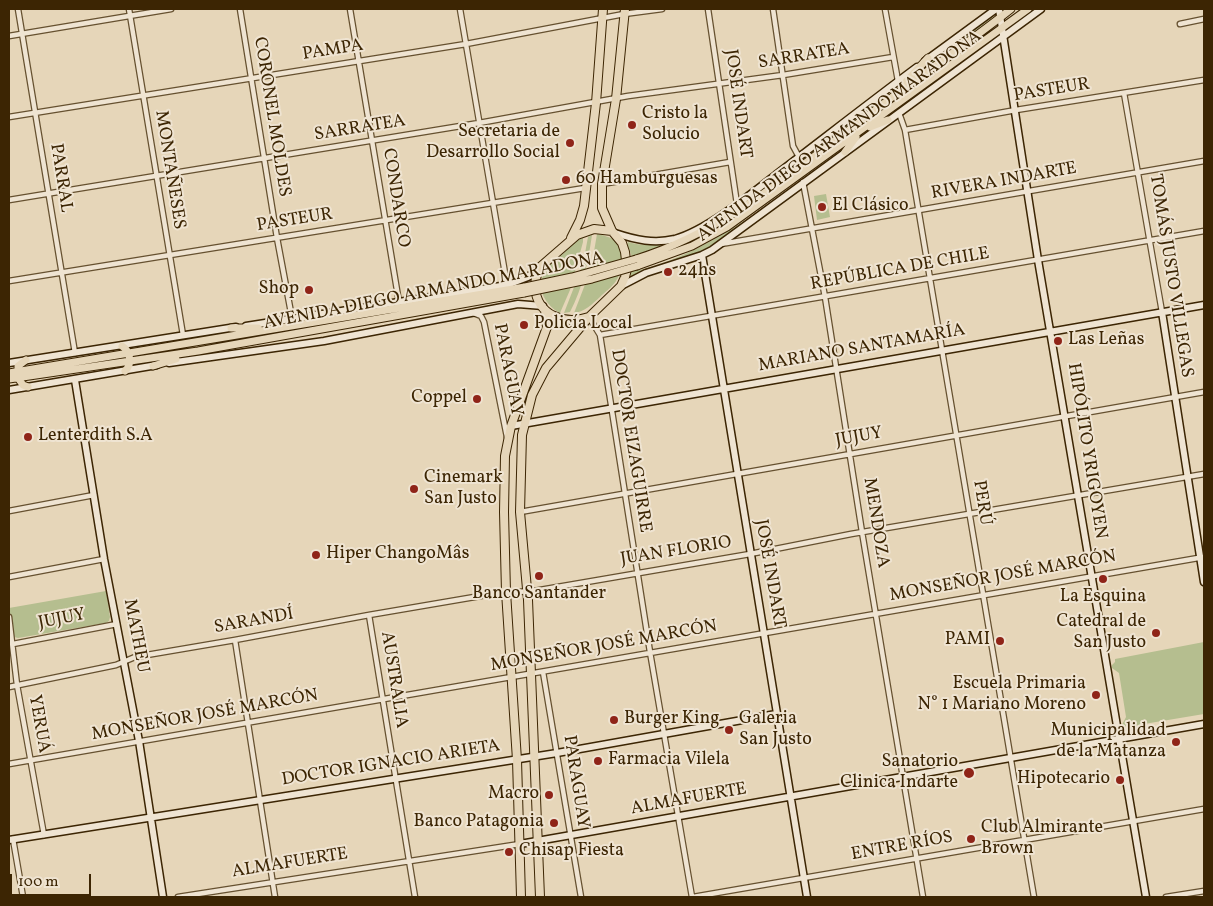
<!DOCTYPE html>
<html>
<head>
<meta charset="utf-8">
<style>
	body { margin:0 }
	#map { position:relative; width:1213px; height:906px; overflow:hidden; background:#e6d6b9; font-family:Vollkorn,serif }
	canvas { display:block }
	.frame { position:absolute; inset:0; border:10px solid #3c2503; pointer-events:none }
	.scale { position:absolute; left:10px; top:874px; width:81px; height:22px; box-sizing:border-box; border:2px solid #3c2503; border-top:0; padding-left:6px; font-size:15px; line-height:18px; white-space:nowrap; color:#3c2503; -webkit-text-stroke:4px #efe4d2; paint-order:stroke }
</style>
</head>
<body>
<div id="map">
<canvas width="1213" height="906"></canvas>
<div class="frame"></div>
<div class="scale">100 m</div>
</div>
<script>
const ctx = document.querySelector('canvas').getContext('2d');
ctx.lineJoin = 'round';
function paint(path, color) {
  ctx.fillStyle = color;
  ctx.fill(path, 'evenodd');
}
function stroke(path, color, width, dash) {
  ctx.strokeStyle = color;
  ctx.lineWidth = width;
  ctx.lineCap = dash ? 'butt' : 'round';
  ctx.setLineDash(dash || []);
  ctx.stroke(path);
}
function write(font, color, halo, rows, align = 'center') {
  ctx.font = font + ' Vollkorn,serif';
  ctx.lineWidth = 4;
  ctx.setLineDash([]);
  ctx.textBaseline = 'middle';
  ctx.strokeStyle = halo;
  ctx.fillStyle = color;
  for (const [text, x, y, turn = 0] of rows) {
    ctx.save();
    ctx.translate(x, y);
    ctx.rotate((+turn || 0) * Math.PI / 180);
    ctx.textAlign = isNaN(turn) ? turn : align;
    if (halo) ctx.strokeText(text, 0, 0);
    ctx.fillText(text, 0, 0);
    ctx.restore();
  }
}
const green = new Path2D(`
	M993,16l-1,2 -79,60 29,-27 3,1z
	M992,28v2l-154,114 -2,-2z
	M994,38v2l-82,59z
	M905,79l-27,25 -146,109 -32,19 -61,24 1,14c77,-19 145,-79 209,-125l-8,8 -131,95 -10,5 -70,24c4,-12 3,-21 -3,-32l1,-3c26,8 48,-2 72,-11z
	M826,194l4,23 -13,3 -3,-24z
	M597,234c5,1 14,3 18,7 11,10 9,29 1,40 -4,6 -11,11 -16,16 -8,7 -15,15 -26,16l17,-44z
	M592,235c-4,28 -9,52 -22,77l-6,1 19,-49 5,-27z
	M583,238v4l-13,48 -10,23c-14,-7 -24,-24 -16,-40 4,-8 14,-15 20,-20 6,-6 11,-13 19,-15z
	M351,319h5l-219,37 2,-1z
	M106,591l4,26 -1,4 -3,2 -88,15 -4,-1 -5,-29z
	M1204,642v72l-66,11 -7,6 -7,-1 -2,-5 4,-8 -7,-44 -7,-5v-3l3,-3v-3z`);
const street = new Path2D(`
	M18,9l57,344
	M129,9l54,326
	M240,9l37,229 15,80
	M350,9l49,293
	M460,9l47,276
	M708,9l29,195
	M773,9l20,137 6,11
	M885,9l13,72
	M1180,24l24,-5
	M9,36l162,-27
	M1124,93l38,219
	M899,113l6,17 129,767
	M9,117l457,-73 158,-30 38,-5
	M905,130l111,-20 188,-30
	M803,182l22,115 37,235 61,365
	M602,184l128,-22
	M9,200l470,-77 149,-27 155,-21 110,-18
	M721,244l483,-83
	M9,281l576,-93
	M473,313l8,3 3,6 23,115
	M589,317l11,18 50,317 42,245
	M600,335l604,-104
	M9,511l85,-16
	M520,512l684,-120
	M9,577l95,-18
	M369,615l46,282
	M9,617l8,68 27,150
	M235,640l40,257
	M13,644l104,-20
	M543,672l38,225
	M9,687l107,-22 19,-8 100,-17 134,-25 129,-22 36,-2 216,-37 101,-20 353,-60
	M9,764l1195,-207
	M13,839l10,58
	M178,897l342,-53
	M693,897l511,-88
	M1166,897l38,-6`);
const secondary = new Path2D(`
	M999,9l39,251 108,637
	M925,61l71,-52
	M615,233c21,7 39,11 60,6 32,-9 76,-45 103,-66 46,-35 92,-71 139,-106
	M702,255l105,642
	M621,286l25,-13 56,-18 10,-5 329,-241
	M1162,312l42,270
	M246,326l261,-41 21,-8 11,-9
	M9,363l227,-36
	M169,363l155,-22 194,-37 25,2
	M75,380l29,179 35,182 24,156
	M9,390l148,-25
	M511,426l693,-121
	M9,840l548,-87 219,-39
	M520,844l684,-120`);
const primary = new Path2D(`
	M903,85l25,-27
	M870,127l18,-7
	M845,152l11,-15
	M636,259c91,-28 163,-92 238,-148 45,-35 93,-67 137,-102
	M637,266l55,-20 35,-19 301,-218
	M231,328h27
	M122,346c8,5 11,18 3,25
	M26,360l-8,6v12l5,7 5,2
	M153,366l23,-7
	M9,373l516,-86
	M9,379l189,-28 326,-58`);
const highway = new Path2D(`
	M612,231l-10,-23v-24l14,-85 9,-90
	M571,238l9,-18 4,-14 12,-103 7,-94
	M521,897l-4,-137 -11,-168 -2,-80 1,-56 6,-30 36,-99 -2,-17
	M540,897l-12,-297 -8,-88 2,-77 10,-40 14,-27 43,-51 32,-31 4,-9 2,-8 -2,-17 -3,-9 -10,-12 -18,-2 -17,6 -38,33c-2,7 -4,12 -4,19 2,29 30,38 54,30`);
const primaryBridge = new Path2D(`
	M525,287l47,-10 64,-18
	M524,293l68,-14 45,-13`);
const markers = [
	[632,125,5,"#8f2418"],
	[570,143,5,"#8f2418"],
	[566,180,5,"#8f2418"],
	[822,207,5,"#8f2418"],
	[668,272,5,"#8f2418"],
	[309,290,5,"#8f2418"],
	[524,325,5,"#8f2418"],
	[1058,341,5,"#8f2418"],
	[477,399,5,"#8f2418"],
	[28,437,5,"#8f2418"],
	[414,489,5,"#8f2418"],
	[316,555,5,"#8f2418"],
	[539,576,5,"#8f2418"],
	[1103,579,5,"#8f2418"],
	[1156,633,5,"#8f2418"],
	[1000,641,5,"#8f2418"],
	[1096,695,5,"#8f2418"],
	[614,720,5,"#8f2418"],
	[729,730,5,"#8f2418"],
	[1176,742,5,"#8f2418"],
	[598,761,5,"#8f2418"],
	[969,773,6,"#8f2418"],
	[1120,780,5,"#8f2418"],
	[549,795,5,"#8f2418"],
	[554,823,5,"#8f2418"],
	[971,839,5,"#8f2418"],
	[509,852,5,"#8f2418"]
];
const streetNames = [
	["PAMPA",333,51,-9],
	["SARRATEA",804,57,-9],
	["PASTEUR",1052,91,-9],
	["JOSÉ INDART",737,104,82],
	["CORONEL MOLDES",271,117,81],
	["SARRATEA",360,129,-9],
	["AVENIDA DIEGO ARMANDO MARADONA",840,137,-36],
	["MONTAÑESES",169,170,81],
	["PARRAL",60,178,81],
	["RIVERA INDARTE",1004,182,-10],
	["CONDARCO",395,198,81],
	["PASTEUR",295,221,-9],
	["REPÚBLICA DE CHILE",900,270,-10],
	["TOMÁS JUSTO VILLEGAS",1170,276,81],
	["AVENIDA DIEGO ARMANDO MARADONA",434,292,-11],
	["MARIANO SANTAMARÍA",862,349,-10],
	["PARAGUAY",507,370,79],
	["JUJUY",859,438,-10],
	["DOCTOR EIZAGUIRRE",630,441,81],
	["HIPÓLITO YRIGOYEN",1086,451,81],
	["PERÚ",981,503,81],
	["MENDOZA",875,523,81],
	["JUAN FLORIO",676,552,-9],
	["JOSÉ INDART",769,574,80],
	["MONSEÑOR JOSÉ MARCÓN",1003,577,-10],
	["JUJUY",62,620,-11],
	["SARANDÍ",254,622,-10],
	["MATHEU",135,636,79],
	["MONSEÑOR JOSÉ MARCÓN",604,647,-10],
	["AUSTRALIA",393,680,81],
	["MONSEÑOR JOSÉ MARCÓN",205,716,-10],
	["YERUÁ",38,724,80],
	["DOCTOR IGNACIO ARIETA",391,764,-9],
	["PARAGUAY",575,782,81],
	["ALMAFUERTE",689,800,-10],
	["ENTRE RÍOS",902,847,-10],
	["ALMAFUERTE",290,864,-9]
];
const poiNames = [
	["Cristo la",642,115],
	["Solucio",642,136],
	["Secretaria de",560,133,"right"],
	["Desarrollo Social",560,154,"right"],
	["60 Hamburguesas",576,180],
	["El Clásico",832,207],
	["24hs",678,272],
	["Shop",299,290,"right"],
	["Policía Local",534,325],
	["Las Leñas",1068,341],
	["Coppel",467,399,"right"],
	["Lenterdith S.A",38,437],
	["Cinemark",424,479],
	["San Justo",424,500],
	["Hiper ChangoMâs",326,555],
	["Banco Santander",539,595,"center"],
	["La Esquina",1103,598,"center"],
	["Catedral de",1146,623,"right"],
	["San Justo",1146,644,"right"],
	["PAMI",990,641,"right"],
	["Escuela Primaria",1086,685,"right"],
	["N° 1 Mariano Moreno",1086,706,"right"],
	["Burger King",624,720],
	["Galeria",739,720],
	["San Justo",739,741],
	["Municipalidad",1166,732,"right"],
	["de la Matanza",1166,753,"right"],
	["Farmacia Vilela",608,761],
	["Sanatorio",958,763,"right"],
	["Clinica Indarte",958,784,"right"],
	["Hipotecario",1110,780,"right"],
	["Macro",539,795,"right"],
	["Banco Patagonia",544,823,"right"],
	["Club Almirante",981,829],
	["Brown",981,850],
	["Chisap Fiesta",519,852]
];
paint(green, '#b5be8f');
stroke(street, '#665130', 7);
stroke(secondary, '#3c2503', 9);
stroke(primary, '#3c2503', 9);
stroke(highway, '#3c2503', 10);
stroke(street, '#efe4d2', 4.5);
stroke(secondary, '#efe4d2', 6);
stroke(primary, '#e6d6b9', 7);
stroke(highway, '#e6d6b9', 8);
stroke(primaryBridge, '#3c2503', 9, []);
stroke(primaryBridge, '#e6d6b9', 7);
for (const [x, y, r, color] of markers) {
  const dot = new Path2D();
  dot.arc(x, y, r, 0, 2 * Math.PI);
  ctx.fillStyle = color;
  ctx.fill(dot);
  stroke(dot, '#efe4d2', 2);
}
write('18px', '#3c2503', '#efe4d2', streetNames);
write('18px', '#3c2503', '#efe4d2', poiNames, 'left');
</script>
</body>
</html>
